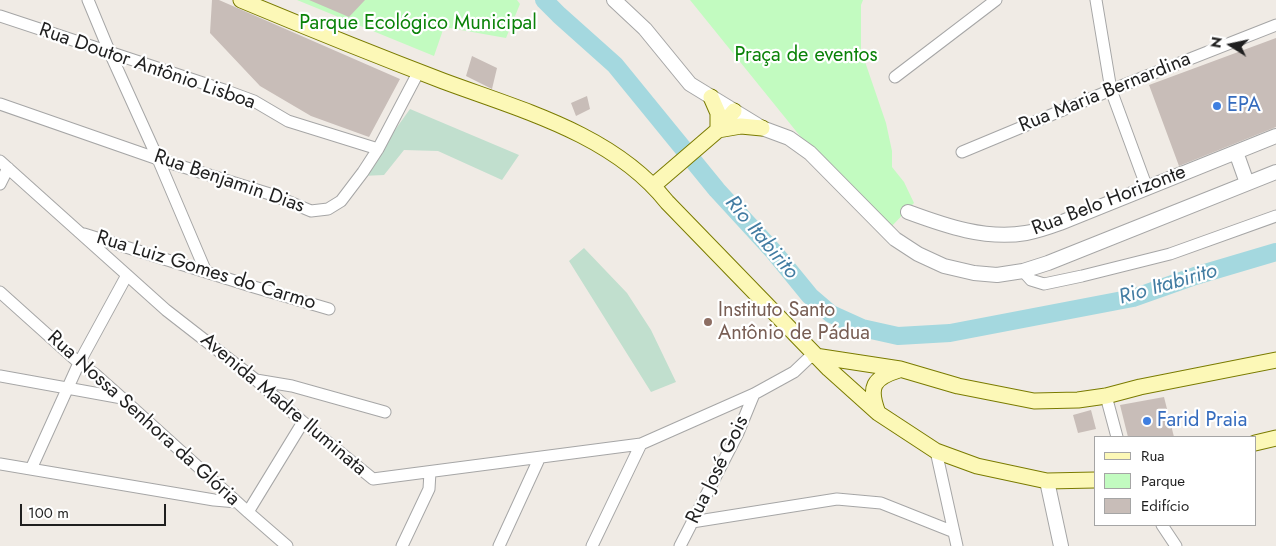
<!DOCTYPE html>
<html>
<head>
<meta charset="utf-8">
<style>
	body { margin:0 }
	#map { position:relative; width:1276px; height:546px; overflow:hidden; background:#f0ebe5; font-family:Jost,sans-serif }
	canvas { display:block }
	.legend { position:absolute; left:1094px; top:436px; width:162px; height:90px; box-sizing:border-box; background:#fff; border:1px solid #a5a5a5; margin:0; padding:6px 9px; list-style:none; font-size:15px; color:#1f1f1f }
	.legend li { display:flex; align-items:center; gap:10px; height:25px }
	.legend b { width:25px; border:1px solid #a5a5a5 }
	.north { position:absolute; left:1206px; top:20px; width:50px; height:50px; -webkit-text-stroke:4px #fff; paint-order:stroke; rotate:280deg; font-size:14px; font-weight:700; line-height:20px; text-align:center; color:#1f1f1f }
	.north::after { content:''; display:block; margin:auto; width:18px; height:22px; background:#1f1f1f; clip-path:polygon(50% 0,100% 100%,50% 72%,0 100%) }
	.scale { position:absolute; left:20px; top:504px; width:146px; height:22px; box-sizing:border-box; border:2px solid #1f1f1f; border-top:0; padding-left:6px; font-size:15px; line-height:18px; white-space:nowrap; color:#1f1f1f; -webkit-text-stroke:4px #fff; paint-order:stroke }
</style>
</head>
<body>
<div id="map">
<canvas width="1276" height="546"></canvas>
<ul class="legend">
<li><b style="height:6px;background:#fcf8b7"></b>Rua</li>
<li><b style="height:14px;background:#c2fbc0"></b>Parque</li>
<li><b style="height:14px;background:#c8bdb8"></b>Edifício</li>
</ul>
<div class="north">N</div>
<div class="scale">100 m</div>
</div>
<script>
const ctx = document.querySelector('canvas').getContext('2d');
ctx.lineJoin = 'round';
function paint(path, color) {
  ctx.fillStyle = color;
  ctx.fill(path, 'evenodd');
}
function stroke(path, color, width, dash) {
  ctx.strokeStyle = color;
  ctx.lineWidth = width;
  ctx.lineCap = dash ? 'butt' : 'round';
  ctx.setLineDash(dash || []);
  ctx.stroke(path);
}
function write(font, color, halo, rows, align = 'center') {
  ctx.font = font + ' Jost,sans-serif';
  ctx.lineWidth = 4.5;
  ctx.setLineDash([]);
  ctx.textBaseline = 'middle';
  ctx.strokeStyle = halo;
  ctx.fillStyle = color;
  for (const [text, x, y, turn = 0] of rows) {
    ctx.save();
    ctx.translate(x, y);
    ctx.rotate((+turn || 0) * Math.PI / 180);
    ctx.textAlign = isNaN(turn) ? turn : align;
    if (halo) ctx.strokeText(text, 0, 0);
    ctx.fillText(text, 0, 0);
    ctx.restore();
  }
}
const wetland = new Path2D(`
	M410,109l109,46 -17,25 -64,-29 -34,-1 -20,25 -22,1z
	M584,248l43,45 24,37 25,52 -25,10 -82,-131z`);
const park = new Path2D(`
	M297,0h220l3,4 -14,34 -62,-11 -10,29z
	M690,0h173l-2,5v45l25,73 6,28v16l12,15 10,21 -24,25 -90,-92z`);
const river = new Path2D(`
	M544,0l15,15 56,50 102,125 57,62 36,44 21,18 31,14 36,8 52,-3 183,-35 62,-22 81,-24`);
const building = new Path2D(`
	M212,0h7l181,79 -31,58 -58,-21 -51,-30 -50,-53z
	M309,0h56l-16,17z
	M1276,38v89l-97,39 -30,-81z
	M472,56l25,12 -5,21 -26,-13z
	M587,96l3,13 -14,7 -5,-13z
	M1164,397l10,40h-46l-8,-32z
	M1091,410l5,19 -18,4 -5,-18z`);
const minor = new Path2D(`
	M88,0l22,53 48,106 48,113
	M1096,0l15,90 36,98
	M0,16l224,74 30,11 34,20 90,28
	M895,77l101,-77
	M0,104l158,55 115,36 38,16 17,-2 13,-8 22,-29 15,-23 41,-78
	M962,152l149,-62 165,-65
	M0,161l166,149 90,70 47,42 70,57 268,-35 113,-50 40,-22 19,-18
	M0,184l8,-16
	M84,234l170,53 75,22
	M1023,271l8,9 13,4 38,-8 88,-22 106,-38
	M0,292l79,71 16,11 27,24 126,114 39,34
	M0,376l122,22
	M256,380l36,6 93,26
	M1106,396l11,41
	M936,451l21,95
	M0,464l214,36 23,2
	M31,469l48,-106 48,-88
	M248,512l55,-90
	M692,522l145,-23 44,4 73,29
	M1162,525l14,21
	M402,546l27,-57 1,-17
	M499,546l40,-87
	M592,546l49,-102
	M680,546l58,-113 16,-39`);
const tertiary = new Path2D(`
	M614,0l31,29 45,55 72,44 27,10 21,15 85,86 23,15 26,12 30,7 23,2 26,-4 25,-8 228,-91
	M1236,152l11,31
	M908,212c38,14 78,28 118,21 12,-2 23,-6 34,-10l216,-87
	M1047,481l14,65`);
const secondary = new Path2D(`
	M241,0c67,28 134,55 202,81 78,29 170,53 224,121l162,167 49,44 58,38 41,15 70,15 48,-1
	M711,97l7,16v17l23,-4 21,2
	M654,185l64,-55 16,-19
	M815,356l85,13 58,17 76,15 44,-1 28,-4 34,-9 136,-27
	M878,413c-10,-26 -5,-35 21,-43
	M1255,443l21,-5`);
const markers = [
	[1217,106,5,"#3f7fe0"],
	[708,322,5,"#8d6e63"],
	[1147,421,5,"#3f7fe0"]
];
const parkNames = [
	["Parque Ecológico Municipal",418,24],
	["Praça de eventos",806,56]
];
const streetNames = [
	["Rua Doutor Antônio Lisboa",147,67,19],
	["Rua Maria Bernardina",1105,93,-22],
	["Rua Benjamin Dias",229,182,19],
	["Rua Belo Horizonte",1109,201,-21],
	["Rua Luiz Gomes do Carmo",206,271,17],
	["Avenida Madre Iluminata",283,405,40],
	["Rua Nossa Senhora da Glória",143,419,42],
	["Rua José Gois",718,470,-64]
];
const shopNames = [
	["EPA",1227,106],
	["Farid Praia",1157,421]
];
const educationNames = [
	["Instituto Santo",718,311],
	["Antônio de Pádua",718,334]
];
const waterNames = [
	["Rio Itabirito",761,238,50],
	["Rio Itabirito",1168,285,-16]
];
paint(wetland, '#c1dfce');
paint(park, '#c2fbc0');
stroke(river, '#a4d8df', 18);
paint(building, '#c8bdb8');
stroke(minor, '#a6a6a6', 13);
stroke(tertiary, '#a6a6a6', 16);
stroke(secondary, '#7a7b01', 17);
stroke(minor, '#fff', 11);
stroke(tertiary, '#fff', 14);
stroke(secondary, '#fcf8b7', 15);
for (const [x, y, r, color] of markers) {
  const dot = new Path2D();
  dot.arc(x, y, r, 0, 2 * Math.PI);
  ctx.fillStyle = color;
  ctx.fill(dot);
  stroke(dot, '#fff', 2);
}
write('20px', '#0a8208', '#fff', parkNames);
write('20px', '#1f1f1f', '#fff', streetNames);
write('20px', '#366cbe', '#fff', shopNames, 'left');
write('20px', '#785e54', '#fff', educationNames, 'left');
write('italic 21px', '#427ca2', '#fff', waterNames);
</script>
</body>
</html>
